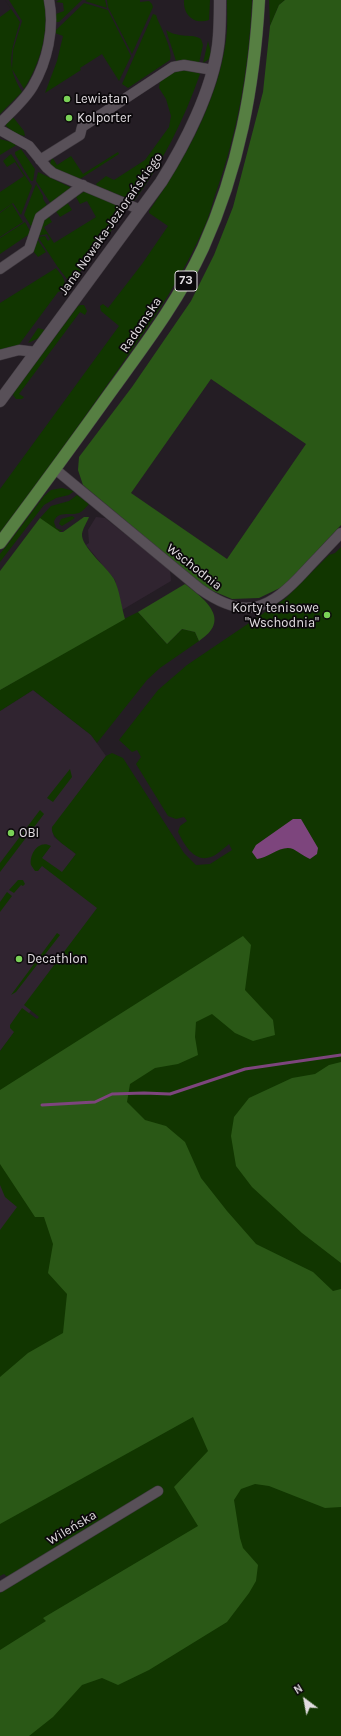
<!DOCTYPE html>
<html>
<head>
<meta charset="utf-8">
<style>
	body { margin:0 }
	#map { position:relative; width:341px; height:1736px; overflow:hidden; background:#241d24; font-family:Karla,sans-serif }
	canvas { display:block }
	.north { position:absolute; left:285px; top:1680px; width:40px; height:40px; -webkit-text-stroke:3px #0b080b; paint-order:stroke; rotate:328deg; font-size:11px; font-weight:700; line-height:16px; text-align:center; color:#e1dce0 }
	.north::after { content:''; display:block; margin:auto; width:14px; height:18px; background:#e1dce0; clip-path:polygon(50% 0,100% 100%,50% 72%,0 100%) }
</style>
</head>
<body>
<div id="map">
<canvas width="341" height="1736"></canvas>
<div class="north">N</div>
</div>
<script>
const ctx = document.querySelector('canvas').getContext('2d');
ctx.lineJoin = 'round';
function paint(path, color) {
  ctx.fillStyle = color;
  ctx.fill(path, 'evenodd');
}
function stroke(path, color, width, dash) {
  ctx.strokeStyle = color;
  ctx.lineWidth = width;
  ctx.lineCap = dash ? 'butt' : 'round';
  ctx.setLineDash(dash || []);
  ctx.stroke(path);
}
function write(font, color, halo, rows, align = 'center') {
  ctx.font = font + ' Karla,sans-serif';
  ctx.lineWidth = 3.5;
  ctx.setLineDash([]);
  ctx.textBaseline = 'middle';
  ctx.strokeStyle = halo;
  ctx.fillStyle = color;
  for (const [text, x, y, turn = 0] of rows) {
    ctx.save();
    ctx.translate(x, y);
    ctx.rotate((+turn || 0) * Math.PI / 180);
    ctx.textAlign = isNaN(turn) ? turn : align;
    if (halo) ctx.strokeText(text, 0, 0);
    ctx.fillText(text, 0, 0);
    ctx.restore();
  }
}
const built = new Path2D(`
	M96,517l9,1 65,52 1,11 -49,29 -7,-30 -29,-35 3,-2 -1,-13z
	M33,690l58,45 15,21 -54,73 2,8 22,17 -14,19 47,36 -109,142v-340z
	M0,1164l35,53 -35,52z`);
const green = new Path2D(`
	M5,0l15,22c-9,31 -15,41 2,70l-22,22v-97l11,-8z
	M9,0h35c6,30 -4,64 -20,89l-12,-20 1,-19 9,-29z
	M59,0h23l-23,22h-3v-8l8,-3 -1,-8 -7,-1z
	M87,0h18l2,8 -22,-7z
	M107,0h33v2l9,-1 3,3 1,3 -21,47 -24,-47z
	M184,0h26l-1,20c-15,5 -26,-5 -25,-20z
	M227,0h25c-3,67 -14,132 -37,195 -4,13 -7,26 -13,37 -26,58 -63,108 -99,159 -34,48 -67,96 -103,142v-44l119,-163 -18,-15 -1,-5 3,-2 5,4 34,-44 26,-38 -19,-13v-2c35,-50 69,-110 77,-171 2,-13 1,-27 1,-40z
	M269,0h16l-6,5 -9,21z
	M84,3l24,7 23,46 -12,25 -17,-27 -22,14 1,2 -36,23 12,-32 6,-25 -8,-3 1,-3z
	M153,14l3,1c3,10 18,35 14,45l-42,28 -6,-4z
	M166,30c14,9 26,3 35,9l2,6 -4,18 -14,-3 -9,1z
	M208,41l3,12 -2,6 -6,4z
	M181,70l17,2 2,2c-16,46 -37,88 -66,127l-37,-15 -1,-2 10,-8 8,4 31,-20 24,-33 2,-11 -5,-17 -7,-11 1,-7 12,-9z
	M13,117l11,14 1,5 -9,-2 -10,-8v-3z
	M0,139l18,5 -18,11z
	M21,149l14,20 -2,12h-2l-16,-27v-2z
	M118,152l1,2 -39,25 -25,-10 -5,-5 2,-7 5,8 14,-9 12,18z
	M11,154l21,32 -11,29 -8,-12 -13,9v-20l24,-16 -9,-14 -8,5 -4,-6z
	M38,172l32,15v3l-19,14 -15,-23z
	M36,184l7,12v3l5,8 -16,21 -8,-13z
	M85,191l35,15 3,9 -56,74v-10l-10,-13 -19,-29 7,-1 3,5 2,-2 -3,-5 -9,2 4,-15 6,-6 4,7 -8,5 10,16 42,-26 -9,-16 -7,3 -4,-7z
	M67,202l5,8 -12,7 -5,-7z
	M12,204l11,18 -23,15v-24z
	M25,222l6,11 -31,21v-16z
	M37,239l9,13 -8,5 -5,-6z
	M56,268c6,8 11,12 8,22l-6,2 -40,54 -18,6v-49z
	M81,305h3l3,6 -2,4 -5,-3 -61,82 5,3 -2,2h-6l-3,-4 1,-3 64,-86z
	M38,328l7,2 -6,8 -11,5z
	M62,488l12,3 -5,4 -13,3 -12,7 -44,57v-8l44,-58 7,-6z
	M77,495l12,9c-3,3 -6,7 -10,9 -9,3 -22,-3 -25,9l2,6 7,3 5,-2c-11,7 -19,-4 -28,-11l11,-12 18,-5z
	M72,516l3,2 -13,8 -3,-2 2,-5z
	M341,547v1189h-341v-143l15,-9 -11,-10 -4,2v-346l17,-23 -12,-10 -5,-12v-134l14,-19 -4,-4v-3l12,-17 15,11 2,-2 -15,-12 73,-97 -55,-42 -4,5h-3l-4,-6c-2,-11 8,-26 20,-19l-9,12 20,14 14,-18c-8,-7 -26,-16 -24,-27l54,-71 6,-3 11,5 61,95 12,12 14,-1 22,-14 -3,-6c-5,4 -12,11 -18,13 -17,6 -27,-13 -33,-25l2,-6 7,-5 -3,-4 -8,2 -8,-3 -32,-52 5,-7 -4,-7 -5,2 -13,-12 39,-50 29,-25 99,-67 43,-43 6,-2z
	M138,612l29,32 15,-15 13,3 4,9 -39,27 -13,12 -50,63 -6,-8 -58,-45 -33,21v-21l102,-60z
	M70,769l2,8 -19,25 -6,-4z
	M40,810l4,4 -44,58v-9z
	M18,880h5l2,4 -2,2 -2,-1 -7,8 -5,-3z
	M7,892l5,4 -12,16v-10z
	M57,933l3,2 -44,57 -5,3z`);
const forest = new Path2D(`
	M285,0h56v525l-57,61 -25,12 -27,1 -26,-11 -123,-103 -5,-15 1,-13 53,-70 59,-86 23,-46 19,-48 30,-115 7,-66 9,-21zM211,379l95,65 -79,115 -96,-66z
	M84,517h5c-2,5 -6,11 -7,17 -1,13 25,33 32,45 6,12 7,27 11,40l-125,71v-119l40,-53 20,14h3z
	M185,584c21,16 47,36 14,57l-4,-9 -13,-3 -15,15 -29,-32z
	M243,936l8,9 -6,45 28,30 2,15 -22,6 -18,-8 -23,-19 -16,8 -1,15 3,18 -20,9 -23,4 -25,16 -3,18 18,18 21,6 19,16 16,36 26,33 29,33 57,28 20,19 8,-2v218l-16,1 -56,-22 -14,-2 -14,5 -7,11 6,38 3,10 15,17 -2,16 -7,12 -22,29 -78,48 -31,15 -16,-7 -20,7 -29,32 -24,19h-29v-86l46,-29 -3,-3 155,-92 -24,-39 34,-36 -15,-34 -193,107v-147l28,-24 35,-20 4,-39 -19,-21 5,-29 -9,-27h-9l-35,-53v-74z
	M341,1062v201l-39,-30 -50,-46 -16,-21 -5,-30 3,-19 15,-19 43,-20 23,-4 14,-9z`);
const water = new Path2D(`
	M293,819h8l17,29 -1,6 -7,5c-7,-3 -11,-7 -17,-10 -11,-5 -25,9 -36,10l-5,-7 4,-7z`);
const stream = new Path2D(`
	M42,1105l53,-3 17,-8 32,-1 26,1 75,-25 96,-14`);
const minor = new Path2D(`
	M0,123c12,-12 25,-23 33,-37 14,-24 22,-58 16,-86
	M0,130l29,16 18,22 6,5 88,37
	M40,160l40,-25 2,-8 91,-60 11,-2 29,5
	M0,269l29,-20 11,-32 43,-32
	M0,355l19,-5 17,2
	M55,469l145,120c46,33 70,20 105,-18 12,-13 24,-25 36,-38
	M0,1587l158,-96`);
const tertiary = new Path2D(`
	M0,401l161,-219c24,-38 51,-91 57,-136 2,-15 2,-31 2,-46`);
const primary = new Path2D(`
	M0,543c39,-52 77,-104 115,-157 32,-44 65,-88 88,-138 36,-80 51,-160 56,-248`);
const markers = [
	[67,99,4,"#7ad157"],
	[69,118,4,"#7ad157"],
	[327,615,4,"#7ad157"],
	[11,833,4,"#7ad157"],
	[19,959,4,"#7ad157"]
];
const shields = [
	[186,281,22]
];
const shieldNames = [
	["73",186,281]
];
const poiNames = [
	["Lewiatan",75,99],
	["Kolporter",77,118],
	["Korty tenisowe",319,608,"right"],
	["\"Wschodnia\"",319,623,"right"],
	["OBI",19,833],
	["Decathlon",27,959]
];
const streetNames = [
	["Jana Nowaka-Jeziorańskiego",111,224,-55],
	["Radomska",141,325,-56],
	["Wschodnia",194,567,38],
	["Wileńska",72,1528,-31]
];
paint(built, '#302430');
paint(green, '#113600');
paint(forest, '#2a5816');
paint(water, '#7d457d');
stroke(stream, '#7d457d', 3);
stroke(minor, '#403a40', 11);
stroke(tertiary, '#403a40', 13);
stroke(primary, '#403a40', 13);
stroke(minor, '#585058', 10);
stroke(tertiary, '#585058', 12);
stroke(primary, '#567f42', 12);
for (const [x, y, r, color] of markers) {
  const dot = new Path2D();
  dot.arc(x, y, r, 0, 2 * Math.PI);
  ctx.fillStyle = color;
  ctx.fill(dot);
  stroke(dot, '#0b080b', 1.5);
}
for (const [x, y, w] of shields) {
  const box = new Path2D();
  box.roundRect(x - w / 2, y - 10, w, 20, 3);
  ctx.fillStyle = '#0b080b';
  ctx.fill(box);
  stroke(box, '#e1dce0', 1);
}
write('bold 12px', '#e1dce0', null, shieldNames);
write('13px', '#e1dce0', '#0b080b', poiNames, 'left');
write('13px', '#e1dce0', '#0b080b', streetNames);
</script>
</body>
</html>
